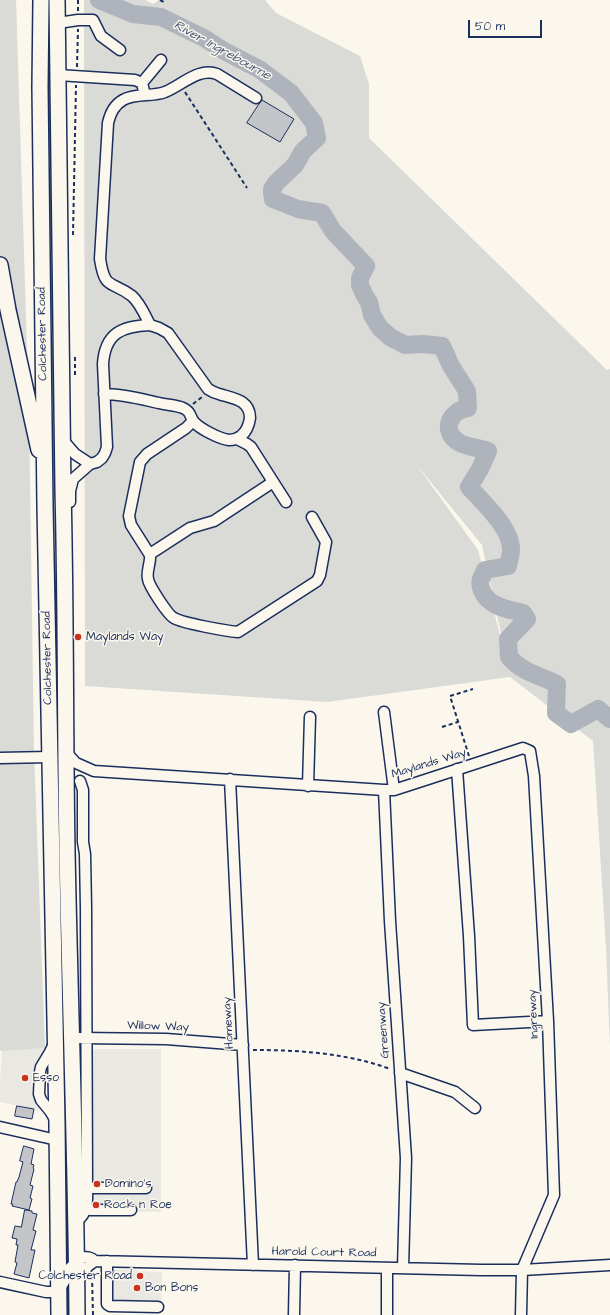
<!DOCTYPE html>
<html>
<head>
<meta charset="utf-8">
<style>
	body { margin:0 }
	#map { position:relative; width:610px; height:1315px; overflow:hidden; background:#fbf7ec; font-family:"Architects Daughter",sans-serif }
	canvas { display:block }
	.scale { position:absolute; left:468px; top:20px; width:74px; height:18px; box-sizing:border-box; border:2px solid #1b2f5e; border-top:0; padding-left:5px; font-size:12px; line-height:14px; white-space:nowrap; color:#1b2f5e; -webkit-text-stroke:3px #fbf7ec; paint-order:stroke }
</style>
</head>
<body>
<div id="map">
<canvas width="610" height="1315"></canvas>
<div class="scale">50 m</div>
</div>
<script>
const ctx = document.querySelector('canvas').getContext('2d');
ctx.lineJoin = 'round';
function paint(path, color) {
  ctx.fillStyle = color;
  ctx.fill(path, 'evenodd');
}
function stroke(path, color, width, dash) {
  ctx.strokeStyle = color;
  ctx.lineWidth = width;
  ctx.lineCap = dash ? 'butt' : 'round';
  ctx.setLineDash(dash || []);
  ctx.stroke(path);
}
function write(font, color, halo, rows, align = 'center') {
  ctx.font = font + ' "Architects Daughter",sans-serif';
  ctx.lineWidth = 3;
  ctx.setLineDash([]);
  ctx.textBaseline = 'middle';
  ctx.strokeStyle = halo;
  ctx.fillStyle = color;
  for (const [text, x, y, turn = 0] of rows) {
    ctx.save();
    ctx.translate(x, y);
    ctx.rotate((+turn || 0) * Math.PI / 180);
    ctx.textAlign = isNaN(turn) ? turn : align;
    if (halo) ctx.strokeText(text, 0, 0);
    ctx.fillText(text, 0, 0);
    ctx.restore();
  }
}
const built = new Path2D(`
	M45,1048l-1,63 -44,-9v-20l2,-31z
	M91,1049h70v163l-70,-1z
	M110,1269l52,3 -1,32 -51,-2z`);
const green = new Path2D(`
	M0,0h16l13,413 5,338 11,297 -43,3 -2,-1z
	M84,0h61l8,4 6,-4h106l11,13 84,43 9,28v54l238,232 3,-1v678l-4,-99 -13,-207 -83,-64 -183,25 -242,-16zM416,464l66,81 25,117 -29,-112z`);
const river = new Path2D(`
	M99,0l34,14 28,3 43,21 20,13 35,18 32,24 23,30 3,15 -14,13 -8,14 -19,18 -4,6v4l1,6 25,10 24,4 11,18 33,35 -6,12v7l5,11 4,6 3,13 8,13 10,9 15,8 18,-1 19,2 9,20 16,25 1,17c-20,3 -27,25 -8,35 7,4 20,5 28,8l-8,18 -11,18c14,15 43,42 42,63 0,5 -2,11 -3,16l-23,4c-1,3 -3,6 -4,9 -2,4 0,8 1,12 7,16 26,18 41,22l4,6 -19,20 1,18c14,16 30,18 48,27l-1,29 15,11 27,-15 12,10`);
const building = new Path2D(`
	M262,100l32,19 -14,23 -33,-19z
	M17,1106l17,3 -2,10 -17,-3z
	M24,1146l10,3 -3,15 3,1 -1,3 1,1 -4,16 3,1 -3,12 2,1 -3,11 -17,-4 1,-2h-2l5,-22h1l2,-5 4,-15 -3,-1z
	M25,1210l7,1v2l5,1 -4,16 3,1 -5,19h4l-6,28 -15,-4 3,-11 -2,-1 3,-17h-2l1,-6 -5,-1 3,-12 6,1z`);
const path = new Path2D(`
	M160,0l4,2
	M78,11v-11
	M77,67l1,-38
	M185,92l62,96
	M73,235l3,-150
	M75,357v20
	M193,404l9,-7
	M442,727l16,-5
	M469,756l-19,-60 23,-7
	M253,1050c45,0 94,3 137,19
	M92,1276l1,39`);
const minor = new Path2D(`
	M58,23l20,-3h15l8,16 19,14
	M58,75l77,5 7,3 3,12
	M142,83l19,-23
	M104,394c19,0 37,5 55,9 8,2 17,2 24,5 9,4 6,8 11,14 6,7 26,17 35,18 5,0 8,-1 12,-4 5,-4 8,-11 9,-18 0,-19 -19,-20 -31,-24 -4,-1 -8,-3 -11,-5l-40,-56 -9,-5 -9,-3c-5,-10 -10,-22 -18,-29 -21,-16 -27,-5 -32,-37l8,-136c2,-9 6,-18 15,-23 12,-7 29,-3 42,-8 17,-7 34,-25 52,-18l39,24
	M193,421l-7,7 -39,26 -7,8 -11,54 2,9 19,30c1,8 -4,16 -2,24 1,7 20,36 26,39 8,5 52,13 64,14l79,-51 3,-6 6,-33 -14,-25
	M62,439l13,15 15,10
	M237,439l10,5 4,3 35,55
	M70,502v-11l3,-12 17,-15 7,-2 5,-4 3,-5 2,-6 -4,-83c2,-31 19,-38 47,-39
	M150,554l40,-26 24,-7 59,-39
	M384,712l10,78
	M66,752l10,11 18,8 290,19h10l31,-10 98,-32 7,3 4,25 14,245 6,174 -32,75 -1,45
	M0,758l49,-1
	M457,769l12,167 4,89 75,-4
	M230,779l23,486
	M308,786l2,-69
	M384,790l6,131 16,237 -3,110
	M79,1038l87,1 77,6
	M54,1044l-4,8 -9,15 -1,5 -1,22 2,6 9,11 6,10
	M400,1073l55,19 20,16
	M0,1127l57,13
	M87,1188h59
	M87,1207l3,3h41
	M76,1222c13,-10 11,-20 11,-34l-1,-280 -1,-54 -2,-12v-52l-3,-9
	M107,1261v43l3,2 48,1
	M387,1268v47
	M0,1282l46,10h12l7,-12 1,-8 15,-15c6,0 10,0 14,4l386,9h41l88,-5
	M77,1282l11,-16 7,-5
	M294,1315l1,-50`);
const highway = new Path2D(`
	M41,0l-1,87 5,419 12,618 2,191
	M57,0l6,490c3,120 2,240 4,361 3,155 9,309 10,464
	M0,265l8,45 31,140`);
const markers = [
	[78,637,4,"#c8321e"],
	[25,1078,4,"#c8321e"],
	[97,1184,4,"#c8321e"],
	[96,1205,4,"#c8321e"],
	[140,1276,4,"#c8321e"],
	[137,1288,4,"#c8321e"]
];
const streetNames = [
	["Colchester Road",43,334,-91],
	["Colchester Road",48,658,-91],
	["Maylands Way",429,764,-17],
	["Ingreway",534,1014,-93],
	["Homeway",229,1023,-93],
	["Willow Way",158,1027,2],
	["Greenway",384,1030,-94],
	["Harold Court Road",324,1253,1]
];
const poiNames = [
	["Maylands Way",86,637],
	["Esso",33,1078],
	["Domino's",105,1184],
	["Rock n Roe",104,1205],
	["Colchester Road",132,1276,"right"],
	["Bon Bons",145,1288]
];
const waterNames = [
	["River Ingrebourne",222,51,29]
];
paint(built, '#eae8e2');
paint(green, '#dadad7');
stroke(river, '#afb3bb', 18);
paint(building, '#c3c5c9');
stroke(building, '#1b2f5e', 1);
stroke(minor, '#1b2f5e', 13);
stroke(highway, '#1b2f5e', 18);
stroke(path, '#1b2f5e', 2, [4, 3]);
stroke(minor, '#fbf7ec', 10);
stroke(highway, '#fbf7ec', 15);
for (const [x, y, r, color] of markers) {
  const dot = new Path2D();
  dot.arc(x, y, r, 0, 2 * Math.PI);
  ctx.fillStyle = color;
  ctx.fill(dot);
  stroke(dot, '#fbf7ec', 1.5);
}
write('12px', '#1b2f5e', '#fbf7ec', streetNames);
write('12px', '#1b2f5e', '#fbf7ec', poiNames, 'left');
write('italic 13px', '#47577a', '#fbf7ec', waterNames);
</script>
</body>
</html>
